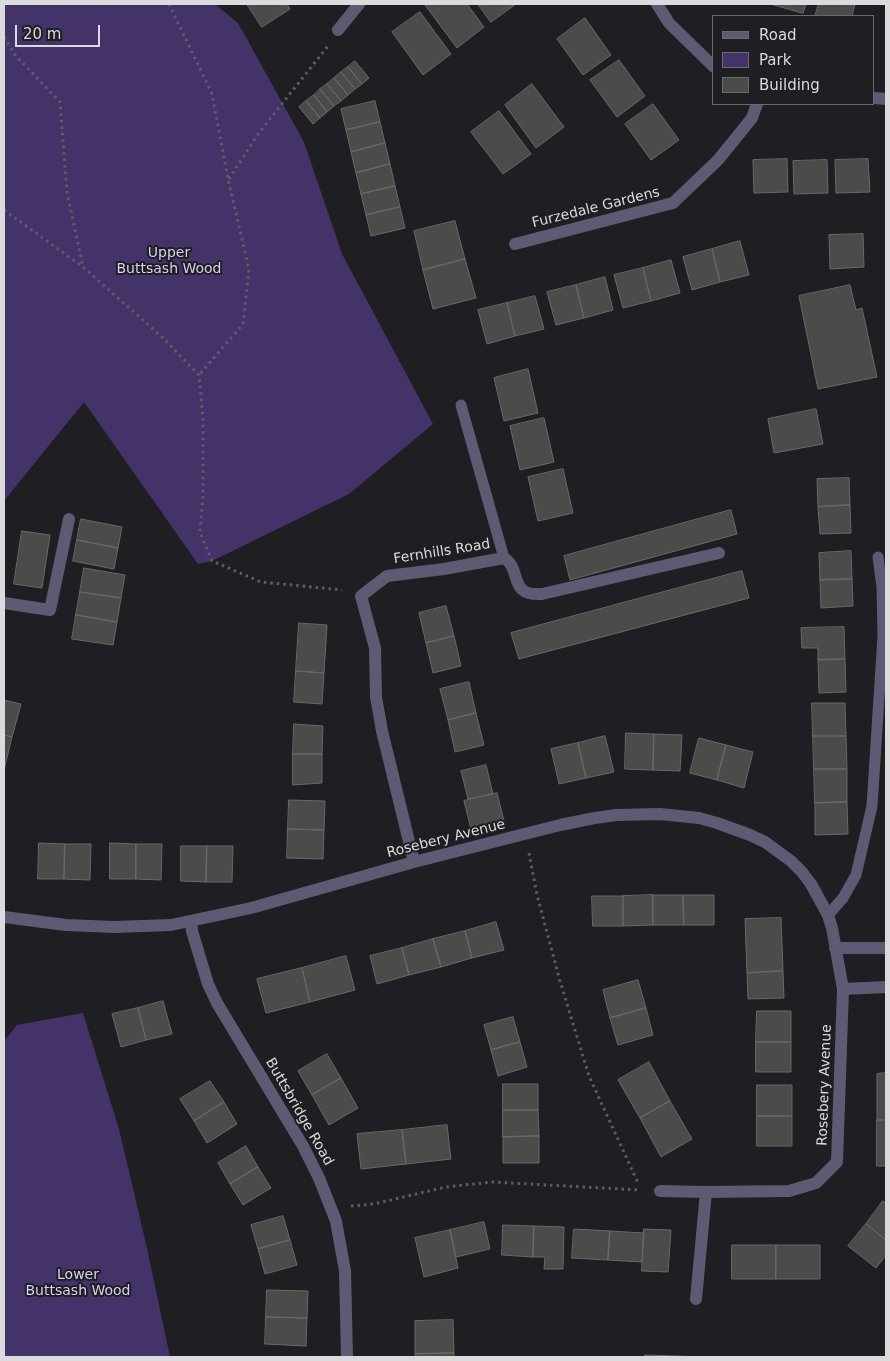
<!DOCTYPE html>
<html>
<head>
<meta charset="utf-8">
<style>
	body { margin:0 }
	#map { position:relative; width:890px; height:1361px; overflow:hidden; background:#1f1e22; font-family:"DejaVu Sans",sans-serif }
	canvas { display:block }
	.frame { position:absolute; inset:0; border:5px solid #dbdadd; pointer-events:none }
	.legend { position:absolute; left:712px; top:15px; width:162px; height:90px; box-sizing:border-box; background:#1f1e22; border:1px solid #6a696d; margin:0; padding:6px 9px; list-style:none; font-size:15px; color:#dbdadd }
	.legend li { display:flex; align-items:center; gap:10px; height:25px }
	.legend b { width:25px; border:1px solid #6a696d }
	.scale { position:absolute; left:15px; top:25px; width:85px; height:22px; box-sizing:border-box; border:2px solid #dbdadd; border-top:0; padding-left:6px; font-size:15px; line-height:18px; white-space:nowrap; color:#dbdadd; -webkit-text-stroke:4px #1f1e22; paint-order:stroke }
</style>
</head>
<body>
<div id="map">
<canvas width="890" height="1361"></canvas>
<div class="frame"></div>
<ul class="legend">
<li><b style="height:6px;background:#5f5973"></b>Road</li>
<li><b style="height:14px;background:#443369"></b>Park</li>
<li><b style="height:14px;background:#494c48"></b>Building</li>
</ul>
<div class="scale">20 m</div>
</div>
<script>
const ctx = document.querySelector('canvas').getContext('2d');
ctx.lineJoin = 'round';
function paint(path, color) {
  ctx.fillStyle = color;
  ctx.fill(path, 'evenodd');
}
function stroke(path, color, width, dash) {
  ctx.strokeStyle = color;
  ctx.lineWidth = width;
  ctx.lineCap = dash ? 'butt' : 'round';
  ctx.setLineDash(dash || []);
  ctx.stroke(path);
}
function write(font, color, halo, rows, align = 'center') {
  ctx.font = font + ' "DejaVu Sans",sans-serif';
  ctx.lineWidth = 4;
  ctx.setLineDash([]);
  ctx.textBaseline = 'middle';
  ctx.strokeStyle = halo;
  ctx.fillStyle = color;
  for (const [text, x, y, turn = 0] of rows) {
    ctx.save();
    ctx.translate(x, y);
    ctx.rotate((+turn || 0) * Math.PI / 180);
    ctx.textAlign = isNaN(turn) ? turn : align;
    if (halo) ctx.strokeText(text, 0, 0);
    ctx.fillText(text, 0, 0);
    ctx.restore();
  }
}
const green = new Path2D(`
	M4,4h211l23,19 66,119 38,112 91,170 -84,70 -137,67 -14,3 -114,-162 -80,99z
	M83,1013l36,116 28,119 23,109h-166v-316l13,-16z`);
const building = new Path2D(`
	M247,4h40l3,5 -28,18z
	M427,4h40l17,23 -27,21 -32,-43z
	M478,4h38l-25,18z
	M771,4h35l-3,9z
	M819,4h36l-3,12h-37z
	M420,12l31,42 -28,21 -31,-43z
	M585,18l26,37 -28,20 -26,-36z
	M619,60l26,36 -28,21 -27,-37z
	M355,61l14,17 -7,6 -14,-17z
	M348,67l14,17 -7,5 -14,-17z
	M341,72l14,17 -7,6 -14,-17z
	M334,78l14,17 -7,6 -14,-17z
	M327,84l14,17 -7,5 -14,-17z
	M532,84l32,43 -28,21 -31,-43z
	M320,89l14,17 -7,6 -13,-17z
	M314,95l13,17 -7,6 -14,-17z
	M306,101l14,17 -7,6 -14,-17z
	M375,101l5,21 -34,8 -5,-21z
	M653,104l26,36 -28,20 -26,-36z
	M499,111l32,43 -28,20 -32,-42z
	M380,122l5,21 -34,9 -5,-22z
	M385,143l5,21 -34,9 -5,-21z
	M787,159l1,33 -34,1 -1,-33z
	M868,159l2,33 -34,1 -1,-33z
	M827,160l1,33 -34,1 -1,-33z
	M390,164l5,22 -34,8 -5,-21z
	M395,186l5,21 -34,8 -5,-21z
	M400,207l5,21 -34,8 -5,-21z
	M455,221l10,38 -42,11 -9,-39z
	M863,234l1,33 -34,2 -1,-34z
	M740,241l9,34 -29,7 -8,-33z
	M712,249l8,33 -28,8 -9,-33z
	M465,259l11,39 -43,11 -10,-39z
	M671,260l9,33 -29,8 -8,-33z
	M643,268l8,33 -28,7 -9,-33z
	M605,277l8,33 -29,8 -8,-33z
	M576,285l8,33 -28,7 -9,-33z
	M850,285l6,25 6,-2 15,69 -59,12 -19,-93z
	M535,296l9,33 -29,7 -8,-33z
	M507,303l8,33 -28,8 -9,-34z
	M528,369l10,44 -34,8 -10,-43z
	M816,409l7,35 -49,9 -6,-34z
	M544,418l10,44 -34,8 -10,-44z
	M563,469l10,44 -35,8 -10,-44z
	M849,478l1,27 -32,2 -1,-28z
	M850,505l1,28 -31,1 -2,-27z
	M731,510l6,24 -167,46 -6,-24z
	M81,519l41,8 -4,21 -41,-8z
	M22,531l28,4 -8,53 -28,-4z
	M77,540l41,8 -4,21 -41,-8z
	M851,551l1,28 -32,1 -1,-27z
	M84,568l41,7 -4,23 -41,-6z
	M742,571l7,27 -230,61 -8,-26z
	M852,579l1,27 -32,2 -1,-28z
	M80,592l41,6 -4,24 -41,-7z
	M446,606l8,30 -28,7 -7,-30z
	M76,615l41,7 -4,23 -41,-6z
	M299,623l28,2 -3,48 -28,-2z
	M844,627l1,32 -27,1v-12h-16l-1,-20z
	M454,636l7,30 -28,7 -7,-30z
	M845,659l1,33 -27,1 -1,-33z
	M296,671l28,2 -2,31 -28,-2z
	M469,682l7,31 -28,7 -8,-31z
	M4,700l17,4 -9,33 -8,-2z
	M812,703h33l1,33h-33z
	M476,713l8,32 -29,7 -7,-32z
	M294,724l29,2 -1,28h-29z
	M626,733l28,1 -1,36 -28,-1z
	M654,734l28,1 -2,36 -27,-1z
	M4,735l8,2 -8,33z
	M605,736l9,36 -28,6 -8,-35z
	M813,736h33l1,33h-33z
	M699,738l27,7 -9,35 -27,-7z
	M578,743l8,35 -27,6 -8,-35z
	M726,745l27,7 -9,36 -27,-8z
	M293,754h29v29l-29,2z
	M486,765l7,29 -25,5 -7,-28z
	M814,769h33v33l-32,1z
	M497,793l7,28 -33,8 -7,-28z
	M289,800l36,1 -1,29 -36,-1z
	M847,802l1,32 -33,1v-32z
	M288,829l36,1 -1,29 -36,-1z
	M39,843l26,1 -1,35h-26z
	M110,843l26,1v35h-26z
	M65,844h26l-1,36 -26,-1z
	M136,844h26l-1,36 -25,-1z
	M181,846h26l-1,36 -25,-1z
	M207,846h26l-1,36h-26z
	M653,895v30l-30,1v-30z
	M653,895h30l1,30h-31z
	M683,895h31v30h-30z
	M592,896h31v30h-30z
	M781,918l2,53 -36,2 -2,-54z
	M496,922l8,28 -32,8 -7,-27z
	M465,931l7,27 -31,9 -8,-28z
	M433,939l8,28 -32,8 -7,-27z
	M402,948l7,27 -32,9 -7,-28z
	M346,956l9,34 -45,12 -8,-34z
	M302,968l8,34 -44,11 -9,-34z
	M783,971l1,27 -36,1 -1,-26z
	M638,980l8,28 -36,10 -7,-28z
	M163,1001l9,33 -26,6 -8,-32z
	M138,1008l8,32 -25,7 -9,-33z
	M646,1008l7,27 -35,10 -8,-27z
	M757,1011h34v31h-35z
	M513,1017l7,25 -29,8 -7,-25z
	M520,1042l7,25 -29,9 -7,-26z
	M756,1042h35v30h-35z
	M327,1054l14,24 -29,17 -14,-24z
	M649,1062l21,39 -30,17 -22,-38z
	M886,1073v47h-9v-46z
	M341,1078l17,30 -29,17 -17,-30z
	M210,1081l14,21 -30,19 -14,-22z
	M503,1084h35v26h-35z
	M757,1085h35v31h-35z
	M670,1101l22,38 -31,18 -21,-39z
	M224,1102l13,22 -30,19 -13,-22z
	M503,1110h35l1,26 -36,1z
	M757,1116h35v30h-35z
	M877,1120h9v46h-9z
	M447,1125l4,34 -45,5 -4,-34z
	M402,1130l4,34 -45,5 -4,-35z
	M539,1136v27h-36v-26z
	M246,1146l12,21 -28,17 -12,-21z
	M258,1167l13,21 -28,17 -13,-21z
	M883,1201l3,3v36l-20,-16z
	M283,1216l7,24 -32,9 -7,-24z
	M484,1222l6,27 -34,8 -6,-27z
	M866,1224l20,16v15l-10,13 -28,-22z
	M503,1225l31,1 -1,31 -31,-2z
	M534,1226l30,1 -1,42h-19l1,-12h-12z
	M574,1229l36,2 -2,29 -36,-2z
	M644,1229l27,1 -3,42 -26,-1z
	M450,1230l8,38 -34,9 -9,-39z
	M610,1231l34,2 -2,29 -34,-2z
	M290,1240l7,25 -32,9 -7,-25z
	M732,1245h44v34h-44z
	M776,1245h44v34h-44z
	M267,1290l41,1 -1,27 -41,-1z
	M266,1317l41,1 -1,28 -41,-2z
	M453,1320l1,33 -39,1v-33z
	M454,1353v4h-39v-3z
	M645,1355l60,2h-60z`);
const path = new Path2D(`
	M169,4l43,90 16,85 21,90 -6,55 -44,51
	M4,37l12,19 44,46 7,90 16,75 78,69 38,39 4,45v76l-3,36 12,29 49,21 81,8
	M229,179l29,-45 70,-88
	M4,210l79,57
	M529,853l8,42 23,86 29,95 50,109
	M351,1206l23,-2 72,-17 46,-5 148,8`);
const lane = new Path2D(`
	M461,405l43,153
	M828,915l15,-17 13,-23 16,-69 11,-170 -1,-49 -4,-30`);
const street = new Path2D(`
	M657,4l12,19 45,44
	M338,30l21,-26
	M874,98l12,1
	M515,244l158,-41 45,-43 34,-42 5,-14
	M4,603l46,7 19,-91
	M414,862l-32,-131 -6,-34 -1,-49 -14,-52 26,-20 57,-7 60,-11c19,12 3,38 38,36l177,-41
	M4,917l62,8 48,2 57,-2 80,-17 163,-46 146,-37 35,-7 21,-3 44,-1 39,4 18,5 33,12 15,7 26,19 11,11 9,12 17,31 4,13 11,61 -6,173 -21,21 -27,8 -83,1 -46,-1
	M191,922l1,9 16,53 9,19 86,143 16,32 17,43 9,50 2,86
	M835,948h51
	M843,989l43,-2
	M696,1299l10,-107`);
const streetNames = [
	["Furzedale Gardens",596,208,-14],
	["Fernhills Road",442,552,-9],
	["Rosebery Avenue",446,839,-14],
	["Rosebery Avenue",825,1085,-88],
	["Buttsbridge Road",299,1112,60]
];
const parkNames = [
	["Upper",169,253],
	["Buttsash Wood",169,269],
	["Lower",78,1275],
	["Buttsash Wood",78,1291]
];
paint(green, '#443369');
paint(building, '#494c48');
stroke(building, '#676a66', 1);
stroke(path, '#5e5d61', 3, [2.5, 4]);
stroke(lane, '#5f5973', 11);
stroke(street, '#5f5973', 12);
write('14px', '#dbdadd', '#1f1e22', streetNames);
write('14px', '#d8d0f4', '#1f1e22', parkNames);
</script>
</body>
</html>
